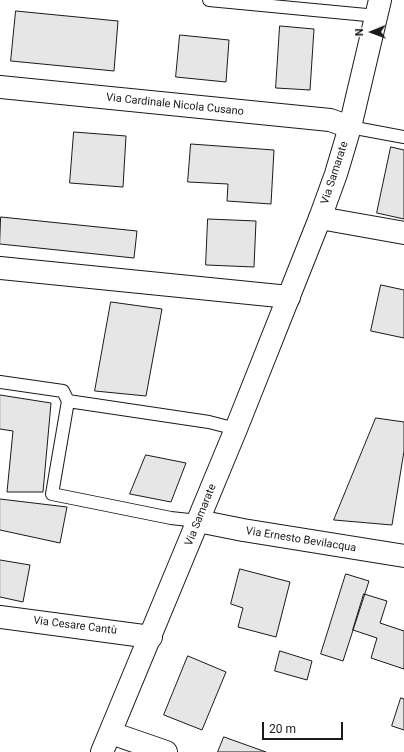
<!DOCTYPE html>
<html>
<head>
<meta charset="utf-8">
<style>
	body { margin:0 }
	#map { position:relative; width:404px; height:752px; overflow:hidden; background:#fff; font-family:Roboto,sans-serif }
	canvas { display:block }
	.north { position:absolute; left:352px; top:12px; width:40px; height:40px; -webkit-text-stroke:3px #fff; paint-order:stroke; rotate:269deg; font-size:11px; font-weight:700; line-height:16px; text-align:center; color:#1a1a1a }
	.north::after { content:''; display:block; margin:auto; width:14px; height:18px; background:#1a1a1a; clip-path:polygon(50% 0,100% 100%,50% 72%,0 100%) }
	.scale { position:absolute; left:262px; top:722px; width:81px; height:18px; box-sizing:border-box; border:2px solid #1a1a1a; border-top:0; padding-left:5px; font-size:12px; line-height:14px; white-space:nowrap; color:#1a1a1a; -webkit-text-stroke:3px #fff; paint-order:stroke }
</style>
</head>
<body>
<div id="map">
<canvas width="404" height="752"></canvas>
<div class="north">N</div>
<div class="scale">20 m</div>
</div>
<script>
const ctx = document.querySelector('canvas').getContext('2d');
ctx.lineJoin = 'round';
function paint(path, color) {
  ctx.fillStyle = color;
  ctx.fill(path, 'evenodd');
}
function stroke(path, color, width, dash) {
  ctx.strokeStyle = color;
  ctx.lineWidth = width;
  ctx.lineCap = dash ? 'butt' : 'round';
  ctx.setLineDash(dash || []);
  ctx.stroke(path);
}
function write(font, color, halo, rows, align = 'center') {
  ctx.font = font + ' Roboto,sans-serif';
  ctx.lineWidth = 3;
  ctx.setLineDash([]);
  ctx.textBaseline = 'middle';
  ctx.strokeStyle = halo;
  ctx.fillStyle = color;
  for (const [text, x, y, turn = 0] of rows) {
    ctx.save();
    ctx.translate(x, y);
    ctx.rotate((+turn || 0) * Math.PI / 180);
    ctx.textAlign = isNaN(turn) ? turn : align;
    if (halo) ctx.strokeText(text, 0, 0);
    ctx.fillText(text, 0, 0);
    ctx.restore();
  }
}
const building = new Path2D(`
	M16,11l102,10 -4,50 -103,-10z
	M280,26l34,3 -4,61 -34,-2z
	M180,35l49,5 -3,42 -50,-5z
	M74,132l52,4 -3,51 -53,-4z
	M191,144l83,6 -3,54 -44,-3 1,-17 -40,-2z
	M391,147l13,3v69l-27,-6z
	M1,217l136,14 -3,27 -134,-14z
	M208,219l48,2 -2,46 -48,-2z
	M381,285l23,5v48l-33,-7z
	M111,302l51,7 -16,87 -51,-5z
	M0,395l51,8 -8,89h-36l6,-61 -13,-2z
	M376,418l28,4v29l-12,74 -58,-5z
	M146,455l40,8 -15,39 -41,-8z
	M0,499l67,8 -7,36 -60,-13z
	M0,560l30,5 -7,37 -23,-5z
	M240,569l50,13 -14,55 -38,-10 5,-19 -12,-4z
	M346,574l23,7 -26,80 -22,-7z
	M364,594l23,7 -7,22 24,8v38l-33,-11 6,-20 -24,-8z
	M280,651l32,10 -5,19 -32,-9z
	M188,656l38,16 -24,58 -38,-15z
	M401,698l3,1v31l-12,-4z
	M224,737l42,15h-48z`);
const service = new Path2D(`
	M209,0l168,16
	M350,127l54,10
	M0,382l63,9 5,10 141,21 27,7
	M68,401l-16,93 119,24 27,3`);
const minor = new Path2D(`
	M0,87l330,33 20,7
	M320,218l84,15
	M0,268l289,29
	M198,521l45,9 161,26
	M0,617l151,20
	M111,733l55,19`);
const tertiary = new Path2D(`
	M102,752l134,-323 84,-211 16,-44 14,-47 30,-127`);
const streetNames = [
	["Via Cardinale Nicola Cusano",175,105,6],
	["Via Samarate",335,173,-72],
	["Via Samarate",201,515,-68],
	["Via Ernesto Bevilacqua",301,540,9],
	["Via Cesare Cantù",75,626,7]
];
paint(building, '#e6e6e6');
stroke(building, '#1a1a1a', 1);
stroke(service, '#1a1a1a', 14);
stroke(minor, '#1a1a1a', 24);
stroke(tertiary, '#1a1a1a', 24);
stroke(service, '#fff', 12);
stroke(minor, '#fff', 22);
stroke(tertiary, '#fff', 22);
write('11px', '#1a1a1a', '#fff', streetNames);
</script>
</body>
</html>
